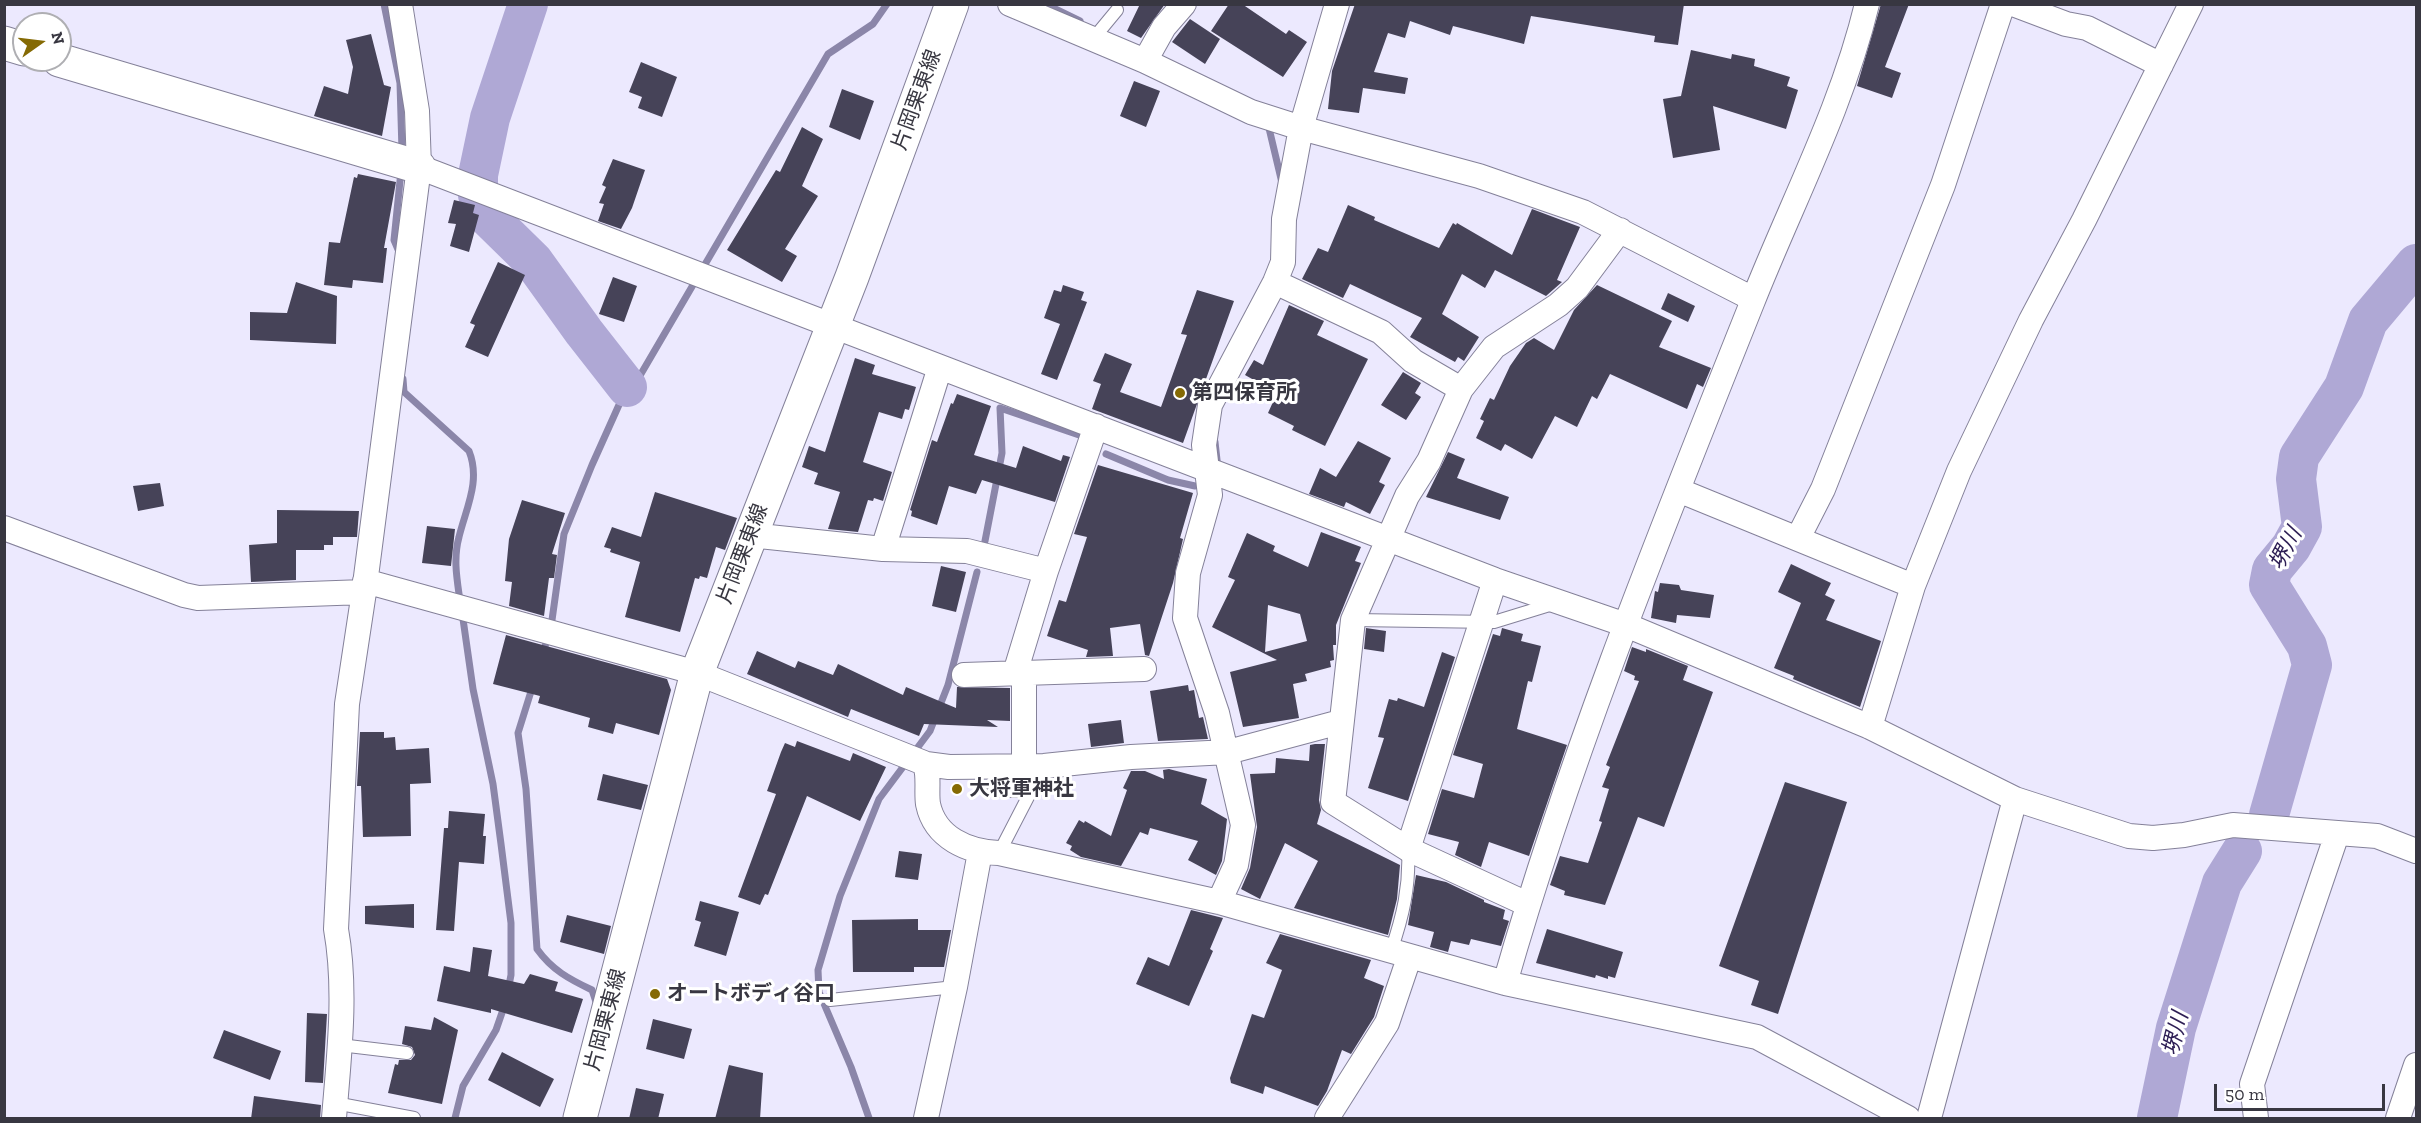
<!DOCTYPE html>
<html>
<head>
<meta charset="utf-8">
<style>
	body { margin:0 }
	#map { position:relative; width:2421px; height:1123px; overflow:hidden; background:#ece9fe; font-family:"Zilla Slab",serif }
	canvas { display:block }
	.frame { position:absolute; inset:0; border:6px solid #383741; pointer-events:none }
	.north { position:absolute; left:12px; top:12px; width:60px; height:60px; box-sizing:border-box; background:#fff; border:2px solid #afafb3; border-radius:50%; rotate:76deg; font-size:16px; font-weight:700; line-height:24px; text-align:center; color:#383741 }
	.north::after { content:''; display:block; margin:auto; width:21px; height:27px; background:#856a04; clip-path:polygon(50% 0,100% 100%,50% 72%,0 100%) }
	.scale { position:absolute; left:2214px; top:1084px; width:171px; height:27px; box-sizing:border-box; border:3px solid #383741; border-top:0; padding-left:8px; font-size:18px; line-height:21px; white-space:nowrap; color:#383741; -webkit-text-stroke:4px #fff; paint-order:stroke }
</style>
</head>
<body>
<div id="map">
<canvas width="2421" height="1123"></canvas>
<div class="frame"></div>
<div class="north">N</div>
<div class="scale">50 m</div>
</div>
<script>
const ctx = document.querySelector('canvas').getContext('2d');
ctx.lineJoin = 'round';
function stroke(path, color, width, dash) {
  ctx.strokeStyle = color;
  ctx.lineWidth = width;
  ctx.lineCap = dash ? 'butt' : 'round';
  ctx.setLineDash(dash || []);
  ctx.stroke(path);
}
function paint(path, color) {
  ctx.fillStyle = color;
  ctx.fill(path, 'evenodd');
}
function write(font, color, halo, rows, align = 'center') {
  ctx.font = font + ' "Zilla Slab","Noto Sans JP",serif';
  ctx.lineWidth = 6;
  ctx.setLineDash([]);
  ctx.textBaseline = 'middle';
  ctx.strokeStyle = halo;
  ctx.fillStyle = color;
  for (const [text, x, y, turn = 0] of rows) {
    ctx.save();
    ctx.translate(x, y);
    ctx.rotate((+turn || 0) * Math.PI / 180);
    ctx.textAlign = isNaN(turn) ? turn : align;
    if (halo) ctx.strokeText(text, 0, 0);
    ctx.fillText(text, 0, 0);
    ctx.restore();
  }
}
const stream = new Path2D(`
	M384,4l16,79 2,68
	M1045,4l35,17
	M1268,124l14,59
	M400,254l-6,-14 7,-69
	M403,379l1,13 65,59c12,30 -3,57 -10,86 -6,22 -2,42 1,64
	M1215,442l3,27
	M1106,454l62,26 27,6
	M985,541l17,-88 -2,-45 79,27
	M462,612l11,77 20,95 8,60 10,79v52l-3,15
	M543,654l9,-34 12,-86 28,-69 35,-78 11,-8 190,-325 45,-30 14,-20
	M533,685l-15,48 8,56 11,160c15,21 32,30 55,41l4,12
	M455,1118l8,-32 33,-56 9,-26
	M869,1118l-18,-51 -32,-75 -1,-22 22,-74 39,-97 51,-68 18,-46 29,-113`);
const river = new Path2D(`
	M528,4l-38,114 -12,57v20l5,17 50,49 51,71 43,55
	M2269,815l43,-150 -5,-19 -38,-61 3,-15 19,-23 11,-20 -6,-48 3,-22 45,-70 24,-66 48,-57
	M2157,1118l19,-90 46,-145 20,-32`);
const building = new Path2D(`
	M1140,4h25l-24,34 -14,-7z
	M1229,4h13l44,30 3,-4 18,12 -24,35 -72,-46z
	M1355,4h329l-6,41 -24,-3 1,-6 -124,-20 -7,28 -71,-18 -3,9 -40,-14 -5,17 -17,-5 -14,39 34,6 -3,16 -42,-6 -4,25 -31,-4 4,-38z
	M1881,4h28l-24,63 16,6 -9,25 -35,-12z
	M1190,19l30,20 -15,25 -33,-22z
	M371,34l13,51 7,2 -9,49 -68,-20 10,-30 24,8 5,-27 -7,-27z
	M1691,50l40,9 1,-5 23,5 -1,7 36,11 -3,9 11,4 -12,39 -73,-23 7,44 -47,8 -10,-59 18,-3z
	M641,62l36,15 -15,40 -24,-9 4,-11 -13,-5z
	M1134,81l26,10 -14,36 -26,-11z
	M842,89l32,12 -14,39 -31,-13z
	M802,127l21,12 -21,47 16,10 -33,53 12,7 -15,26 -55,-32 49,-80 4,2z
	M613,159l32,11 -13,38 -11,21 -23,-8 6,-17 -5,-1 7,-16 -4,-2z
	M358,174l38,8 -12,66h3l-4,35 -30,-3 -1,8 -28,-3 5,-43 11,1 14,-66 3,1z
	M454,200l21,5 -2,8 6,2 -10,37 -19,-6 6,-22 -8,-1z
	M1348,205l27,12 -1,3 65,28 14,-25 3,2 1,-2 55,32 20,-46 48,18 -23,53 5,2 -16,14 -51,-26 -10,18 -23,-14 -20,40 37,23 -15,24 -6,-4 -3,5 -45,-25 12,-19 -72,-34 -7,14 -41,-19 16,-31 10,4z
	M498,262l27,13 -37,82 -23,-10 10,-22 -5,-2z
	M613,277l24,9 -13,36 -25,-8z
	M296,282l41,14 -1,48 -86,-4v-28l37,1z
	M1063,285l21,7 -3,8 6,2 -30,78 -16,-6 19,-50 -16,-6 10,-28 7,2z
	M1597,285l75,36 -13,26 52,21 -8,19 -6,-3 -10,25 -77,-35 -13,25 -5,-3 -15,31 -22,-11 -23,43 -27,-15 -4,7 -25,-13 8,-17 -4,-2 10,-21 4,2 16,-34 16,-23 8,-5 20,12 20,-40z
	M1197,290l37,11 -51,142 -91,-34 9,-25 -8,-3 12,-28 27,11 -12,28 41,15 26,-72 -6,-1z
	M1668,293l27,13 -7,16 -27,-13z
	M1289,305l35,16 -7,14 51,24 -43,87 -33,-16 2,-4 -26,-13 9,-20 -32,-18 9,-15 9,5z
	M855,358l20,7 -3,9 44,13 -7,23 -4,-1 -3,10 -23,-7 -16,50 29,10 -9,29 -9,-3 -1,3 -5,-1 -10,32 -30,-3 12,-37 -26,-8 4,-11 -16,-6 7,-21 16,6z
	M1403,372l18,11 -6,10 6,4 -15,23 -25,-15z
	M957,394l34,12 -17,49 42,13 7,-22 38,15 2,-6 7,2 -15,45 -73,-22 -6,14 -27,-8 -12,39 -26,-9 1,-5 -2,-1 22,-70 5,2 14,-39 2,1z
	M1358,441l33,17 -12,24 6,3 -15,29 -24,-12 -2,5 -35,-13 11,-26 16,9z
	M1448,452l17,7 -8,19 52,19 -9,23 -74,-23z
	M1098,465l95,28 -13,45 3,1 -10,44 -24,73 -4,-1 -5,-31 -30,4 3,28 -27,1 2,-7 -41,-14 12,-36 7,2 21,-65 -13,-3z
	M160,483l4,23 -26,5 -5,-25z
	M655,492l82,26 -12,32 -9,-3 -9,31 -7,-2 -1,3 -4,-1 -15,54 -55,-15 15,-55 -30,-10 1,-3 -7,-2 8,-20 29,10z
	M522,500l43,13 -13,41 5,1 -3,23h-5l-5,38 -35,-10 3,-24 -7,-1 4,-42z
	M277,510l82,1 -2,26h-24v8h-9v5h-28v30l-45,2 -2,-37 28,-2z
	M427,526l28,3 -4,37 -29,-3z
	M1321,532l40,15 -6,14 6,2 -25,62v20h-3l1,15 -4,1 1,6 -26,7 2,7 -14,3 6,34 -56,9 -13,-55 47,-12 -65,-33 23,-47 -7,-3 19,-44 28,13 -2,5 35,16zM1268,605l32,9 7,27 -42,11z
	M1791,564l40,19 -6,12 10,5 -9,20 55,21 -21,66 -67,-28 1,-3 -20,-8 27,-65 -23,-11z
	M941,566l25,6 -10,40 -24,-6z
	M1660,583l19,2 2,5 33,5 -4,23 -33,-3 -1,8 -25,-5 4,-27 3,1z
	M1366,628l20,3 -2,21 -20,-3z
	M1502,628l21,6 -2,7 20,5 -9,36 -4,-1 -11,48 50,16 -38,111 -40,-14 -8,25 -26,-12 4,-13 -31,-8 14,-45 32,9 9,-34 -30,-9 40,-121 7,2z
	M506,635l161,44 4,11 -12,45 -43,-12 -3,11 -25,-7 2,-9 -52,-15 2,-7 -47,-12z
	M1632,647l14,5v-3l42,17 -5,14 30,12 -49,135 -26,-10 -33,88 -41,-10 1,-4 -15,-6 10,-29 28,7 14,-41 -3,-1 10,-32 -7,-2 8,-20 -4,-2 33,-84 -5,-1 1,-4 -11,-5z
	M757,651l38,17 3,-7 35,14 5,-11 65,31 3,-8 50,21 1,-21 53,1v33l-23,-1 11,7 -74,-3 -5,12 -68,-27 -3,8 -101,-43z
	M1442,652l13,5 -47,144 -40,-13 16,-50 -6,-1 11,-38 8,2 1,-3 26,9z
	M1188,685l1,6 5,-1 5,28 4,-1 5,22 -50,2 -8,-50z
	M1121,720l3,23 -33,4 -3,-23z
	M360,732h24v6l11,-1 1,13 33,-2 2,35 -21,1 1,52 -48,1 -2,-51h-4z
	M797,741l53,20 3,-8 33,14 -26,54 -53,-25 -39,99 -3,-1 -5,11 -22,-8 38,-103 -9,-3 14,-39 4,-9 10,4z
	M1315,744h10l-6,56 2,10 -4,14 83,41 -3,34 -9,36 -94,-27 24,-47 -33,-18 -25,56 -19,-10 9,-21 7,-41 -7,-53 25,-1 1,-15 33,3 1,-16z
	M1169,769l38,10 -6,25 26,15 -5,42 -6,14 -28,-15 10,-19 -48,-13 -2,7 -8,-3 -19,34 -40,-9 -11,-7 2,-4 -6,-3 13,-23 5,3 1,-2 26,15 16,-46 -4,-2 8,-17h14l19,8 -1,-9z
	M603,774l45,11 -7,25 -44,-10z
	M985,781h35v13l-2,4 -32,-1z
	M1785,782l62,20 -69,212 -27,-9 8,-24 -40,-15z
	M449,811l36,3 -2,22h3l-2,28 -25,-2 -5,69 -18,-1 8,-102h4z
	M899,851l23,3 -4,26 -23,-3z
	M1416,875l30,7 38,18v2l21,8 -2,9 6,2 -8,25 -30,-7 -2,6 -18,-4 -3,11 -18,-5 4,-15 -26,-7z
	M700,901l39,11 -13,44 -32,-10 7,-24 -6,-2z
	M414,904v24l-49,-4v-18z
	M1191,910l32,8 -13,31 3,2 -24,55 -53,-22 12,-27 21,9z
	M567,915l44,11 -7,28 -44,-12z
	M918,919v11h33l-7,37h-30v5h-61l-1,-52z
	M1547,929l76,23 -8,26 -7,-2v3l-12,-4 -1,3 -59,-15z
	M1280,934l91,26 -7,18 20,8 -10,31 -23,37 -9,-4 -15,41 -9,15 -53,-20 -2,8 -32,-11 -1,-5 22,-64 12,4 18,-48 -16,-7z
	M473,947l19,3 -4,26 36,8 6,-10 28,8 -3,9 28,8 -11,34 -81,-24v4l-54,-12 7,-35 26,6z
	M307,1013l20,1 -4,69 -18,-1z
	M434,1017l24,13 -16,74 -54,-11 7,-29 3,1 1,-5h12l4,-5 -3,-8 -10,-3 3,-18 26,4z
	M653,1019l39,10 -8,30 -38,-10z
	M224,1030l57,21 -11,29 -57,-22z
	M502,1052l52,27 -14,28 -52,-27z
	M729,1065l34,8 -3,46h-45z
	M636,1088l28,6 -6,25h-29z
	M254,1096l67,9 -1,14h-69z`);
const lane = new Path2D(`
	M1093,39l24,-29
	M1353,620l141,2 62,-19
	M999,853l45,-87
	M1391,951c12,-35 19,-65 17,-102
	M830,1000l125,-13
	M340,1045l67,8
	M335,1103l79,15`);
const street = new Path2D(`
	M1010,4l135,57 106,51 50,16 178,48 104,36 170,87
	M2013,4l53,20 21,4 74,37
	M1145,61l19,-34 20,-23
	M419,167l1076,413 131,45 244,102 145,72 114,37 24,2 31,-3 49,-10 144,11 39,15
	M1275,282l106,50 32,29 48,28
	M940,367l-57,182 84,2 79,20
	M1678,490l235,96
	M4,528l180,67 14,3 166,-6
	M750,535l133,14
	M1798,538l25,-49 120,-304 60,-181
	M365,581l332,92 227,90c6,10 2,28 4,41 7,34 40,48 71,49l220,49 286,81 252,54 151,81
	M1015,673l31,-102 50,-145
	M964,675l180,-6
	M1870,727l43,-141 46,-115 72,-151 53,-100 107,-216
	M926,764l23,3 95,-1 87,-9 97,-5 112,-30
	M1024,765v-92
	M1408,849l87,-269
	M1219,902l17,-37 7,-40 -26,-112 -32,-95 3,-45 22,-78 -6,-50 6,-40 65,-123 8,-20 1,-43 17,-91 36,-124
	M1527,904l-119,-55 -75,-47 20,-182 54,-124 22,-35 32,-72 33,-42 64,-42 19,-17 43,-58
	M1505,983c66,-231 158,-457 247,-680 39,-99 90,-195 115,-299
	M334,1118c5,-62 13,-127 2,-189l11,-225 17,-112 55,-425 -2,-56 -17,-107
	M926,1118l29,-131 25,-135
	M1327,1118l60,-95 22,-65
	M1929,1118l86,-319
	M2256,1118l-4,-34 85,-250
	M2398,1118l18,-53`);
const secondary = new Path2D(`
	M4,43l20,6
	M59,60l360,107
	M580,1118l117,-445 155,-396 100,-273`);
const markers = [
	[1180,393,6,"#856a04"],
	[957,789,6,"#856a04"],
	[655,994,6,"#856a04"]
];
const streetNames = [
	["片岡栗東線",917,100,-70],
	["片岡栗東線",743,554,-69],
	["片岡栗東線",606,1020,-75]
];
const poiNames = [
	["第四保育所",1192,393],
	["大将軍神社",969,789],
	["オートボディ谷口",667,994]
];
const waterNames = [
	["堺川",2286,549,-62],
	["堺川",2176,1034,-76]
];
stroke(stream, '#8b86a9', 7);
stroke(river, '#afa8d5', 40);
paint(building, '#464358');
stroke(lane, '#848199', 14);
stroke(street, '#848199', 26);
stroke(secondary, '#848199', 35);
stroke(lane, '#fff', 12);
stroke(street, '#fff', 24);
stroke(secondary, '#fff', 33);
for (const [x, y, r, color] of markers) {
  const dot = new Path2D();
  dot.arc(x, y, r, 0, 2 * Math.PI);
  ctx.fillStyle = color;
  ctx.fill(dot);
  stroke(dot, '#fff', 2);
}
write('21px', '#383741', '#fff', streetNames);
write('bold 21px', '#383741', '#fff', poiNames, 'left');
write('italic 22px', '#2d1e54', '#fff', waterNames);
</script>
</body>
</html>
